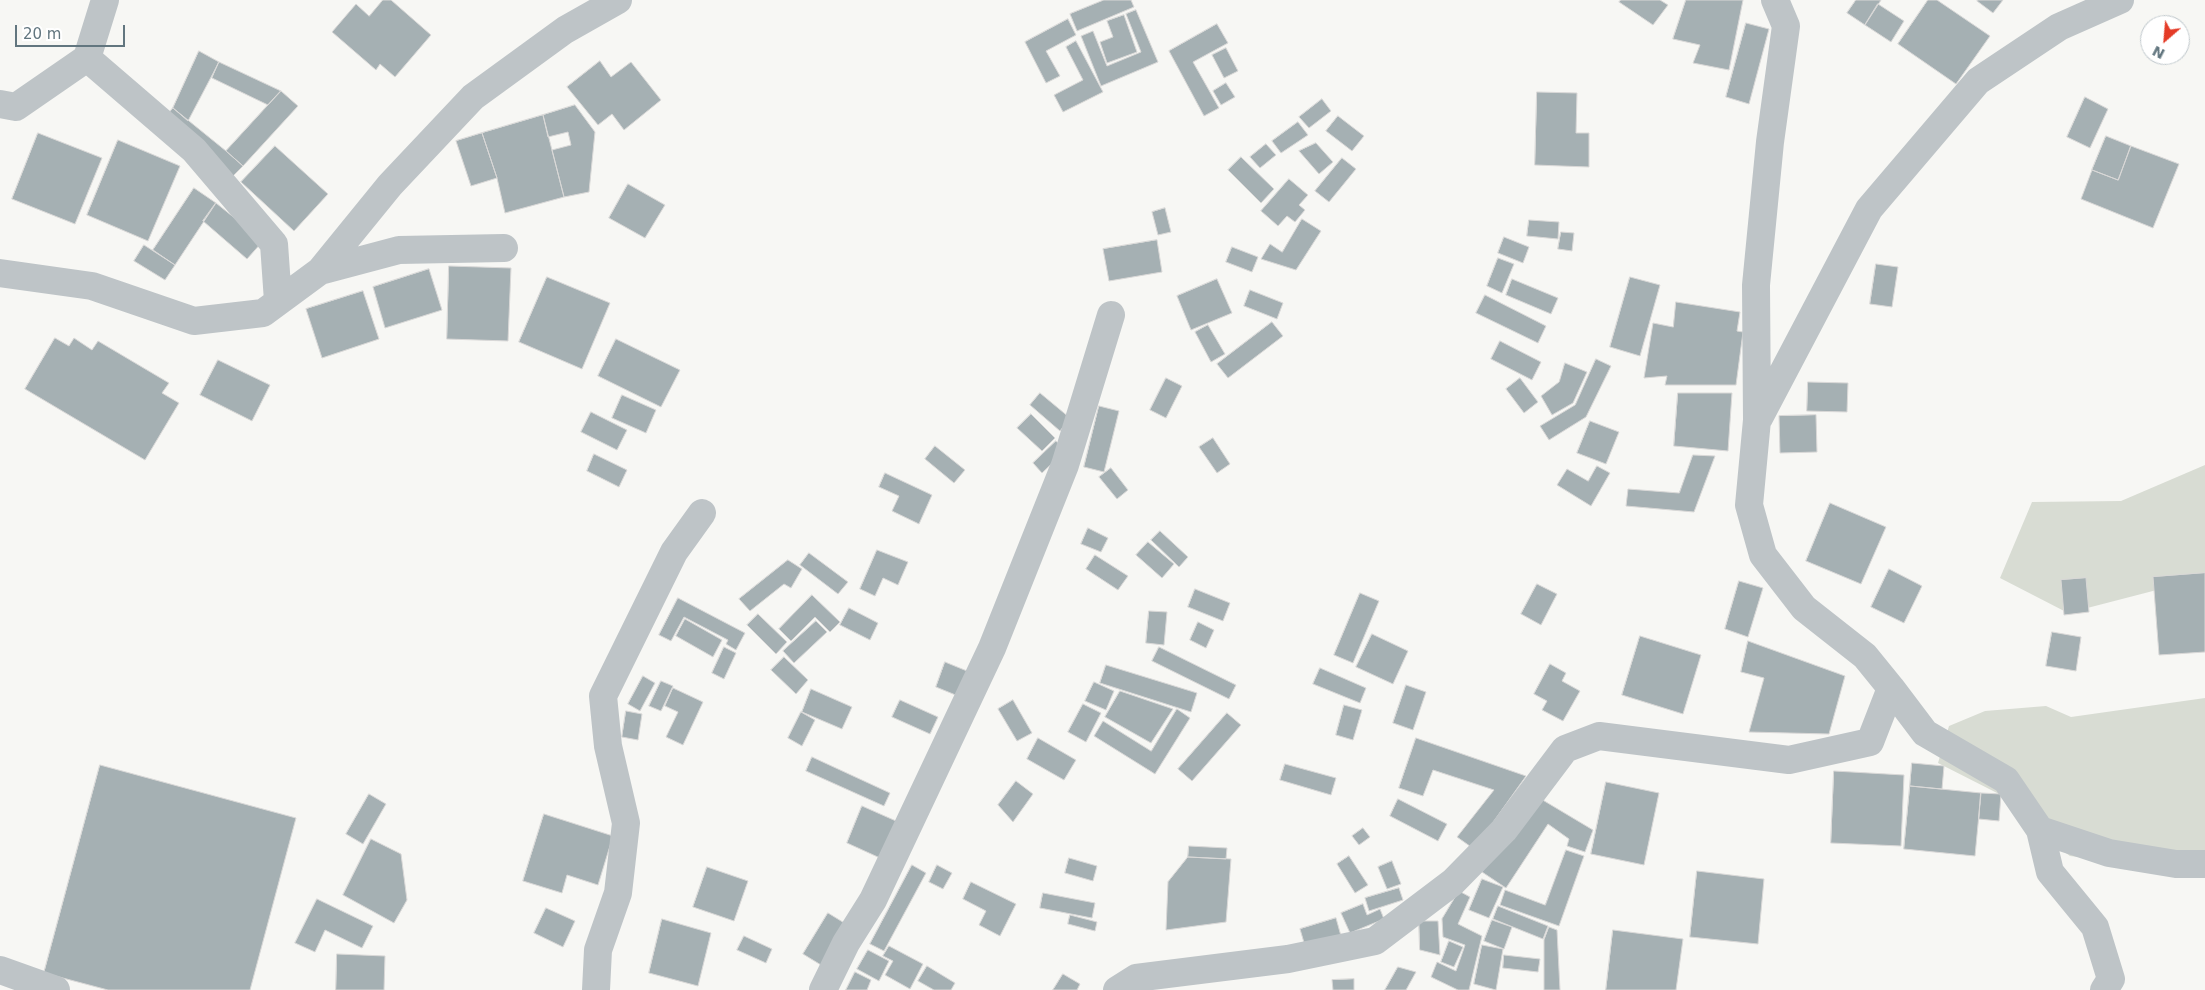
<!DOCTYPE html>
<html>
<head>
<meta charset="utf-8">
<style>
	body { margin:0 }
	#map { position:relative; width:2205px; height:990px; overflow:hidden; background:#f7f7f4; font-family:"DejaVu Sans",sans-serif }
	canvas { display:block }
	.north { position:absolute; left:2140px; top:15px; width:50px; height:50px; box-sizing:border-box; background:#fff; border:1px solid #c0c8cc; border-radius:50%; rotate:207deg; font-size:14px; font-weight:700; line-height:20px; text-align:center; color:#62767f }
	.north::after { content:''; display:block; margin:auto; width:18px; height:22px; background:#e43b27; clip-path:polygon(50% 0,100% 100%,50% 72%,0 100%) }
	.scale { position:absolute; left:15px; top:25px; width:110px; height:22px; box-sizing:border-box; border:2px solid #62767f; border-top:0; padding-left:6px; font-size:15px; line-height:18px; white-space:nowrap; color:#62767f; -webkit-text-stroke:4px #fff; paint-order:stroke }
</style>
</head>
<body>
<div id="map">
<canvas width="2205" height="990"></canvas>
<div class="north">N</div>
<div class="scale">20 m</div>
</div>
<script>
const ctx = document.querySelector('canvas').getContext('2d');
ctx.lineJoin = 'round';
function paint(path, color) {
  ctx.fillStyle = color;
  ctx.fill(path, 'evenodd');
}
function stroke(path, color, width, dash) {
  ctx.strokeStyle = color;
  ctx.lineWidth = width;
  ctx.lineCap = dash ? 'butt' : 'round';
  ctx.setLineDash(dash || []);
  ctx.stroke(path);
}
const green = new Path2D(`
	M2205,465v118l-2,-5 -135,35 -68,-35 32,-76 89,-1z
	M2205,698v160l-33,10 -102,-12 -39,-28 -32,-34 -61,-31 11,-37 36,-15 61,-5 25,11z`);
const building = new Path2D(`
	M383,0h8l40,35 -36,42 -15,-13 -4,6 -44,-38 24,-28 13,12z
	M1104,0h27l3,7 -57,24 -7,-17z
	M1621,0h39l8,5 -15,20 -34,-23z
	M1686,0h57l-14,70 -36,-7 7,-18 -27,-6z
	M1856,0h25l-16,25 -18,-12z
	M1928,0h9l53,36 -34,48 -58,-40z
	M1978,0h25l-10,13 -16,-12z
	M1878,4l26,17 -13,21 -26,-17z
	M1136,10l22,52 -57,24 -20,-50 12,-5 14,35 34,-14 -15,-38z
	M1124,15l13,37 -30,11 -7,-21 13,-5 -6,-16z
	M1068,19l8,16 -30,16 14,25 -14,7 -21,-41z
	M1746,23l23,6 -20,75 -23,-7z
	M1217,24l11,19 -35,19 26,46 -15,8 -35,-65z
	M1076,41l27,51 -40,20 -9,-17 29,-15 -17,-33z
	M1226,48l12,23 -14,7 -12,-23z
	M199,51l20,11 -31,59 -15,-13z
	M600,61l11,16 20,-15 30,38 -37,30 -12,-16 -14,11 -31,-38z
	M219,62l62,29 -13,14 -56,-27z
	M1226,83l9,14 -14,8 -8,-14z
	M281,91l17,15 -55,60 -17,-15z
	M1537,92l40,1 -1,40h13v34l-54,-2z
	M2085,97l23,12 -18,39 -23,-11z
	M1322,99l9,12 -22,17 -10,-11z
	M575,105l20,27 -6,60 -25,5 -12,-47 19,-5 -3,-13 -20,5 -5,-22z
	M173,108l53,43 17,15 -10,10 -69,-57z
	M543,115l21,82 -59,16 -8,-35 -15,-45z
	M1338,116l26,20 -12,15 -26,-20z
	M1298,122l10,13 -27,18 -9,-12z
	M38,133l64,25 -27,66 -63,-25z
	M482,133l15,45 -26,8 -15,-45z
	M2106,136l25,10 -13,34 -26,-10z
	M118,140l62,26 -32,75 -61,-26z
	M1316,143l17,19 -14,12 -20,-23z
	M1266,144l10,11 -16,13 -10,-11z
	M275,146l53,48 -34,37 -53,-49z
	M2131,146l48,18 -26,64 -72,-29 11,-29 26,10z
	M1241,157l33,32 -13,14 -33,-33z
	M1342,158l14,11 -27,33 -14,-11z
	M1289,179l19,16 -9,10 6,5 -10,12 -8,-6 -9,10 -17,-15z
	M628,184l37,21 -20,33 -36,-20z
	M194,188l22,15 -41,62 -22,-15z
	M216,203l47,38 -16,18 -44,-38z
	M1165,208l6,24 -13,3 -6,-23z
	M1302,219l19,12 -25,39 -35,-11 9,-15 12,8z
	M1529,220l30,2 -1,17 -31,-3z
	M1561,232l13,1 -2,18 -14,-2z
	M1504,237l25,10 -6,16 -25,-10z
	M1157,240l5,32 -53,9 -6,-32z
	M144,245l31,20 -10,15 -31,-19z
	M1232,247l26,10 -6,15 -26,-10z
	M1498,258l16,6 -12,29 -15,-7z
	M1876,264l22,3 -6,40 -22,-3z
	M449,266l62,2 -3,73 -61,-2z
	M429,269l13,41 -57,18 -12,-41z
	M547,277l63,26 -28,66 -63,-27z
	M1630,277l30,8 -20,71 -30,-9z
	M1217,279l15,34 -41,17 -14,-34z
	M1512,279l46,19 -7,16 -45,-19z
	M1250,290l33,13 -6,16 -33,-13z
	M363,291l16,48 -57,19 -16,-49z
	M1485,295l61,31 -8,17 -62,-30z
	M1676,302l64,10 -3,19 6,1 -7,53h-71l2,-9 -23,2 9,-55 20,4z
	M1272,322l11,14 -55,42 -11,-14z
	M1208,325l17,29 -14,8 -16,-30z
	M55,338l14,8 5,-8 18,12 6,-9 71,42 -7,10 17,10 -34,57 -120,-71z
	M616,339l64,31 -19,37 -63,-31z
	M1500,341l41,21 -9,18 -41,-21z
	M1596,359l15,7 -25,51 -37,23 -9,-14 35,-21z
	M218,360l52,25 -18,36 -52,-26z
	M1565,363l22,9 -14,31 -21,12 -11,-19 18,-14z
	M1166,378l16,8 -16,32 -16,-8z
	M1520,378l18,24 -14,11 -18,-24z
	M1808,382l40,1 -1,29 -40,-1z
	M1040,393l30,25 -10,13 -30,-26z
	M1678,393h54l-4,58 -54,-5z
	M622,395l34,15 -10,23 -34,-15z
	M1099,406l20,5 -15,61 -20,-5z
	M591,412l36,18 -10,20 -36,-18z
	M1031,414l24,24 -13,13 -25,-23z
	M1816,415l1,37 -37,1 -1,-37z
	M1590,421l29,11 -13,32 -29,-11z
	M1213,438l17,26 -13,9 -18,-26z
	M1056,441l9,10 -23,22 -9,-10z
	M935,446l30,24 -11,13 -29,-24z
	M594,454l33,16 -8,17 -32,-16z
	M1693,455l22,1 -21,56 -68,-6 2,-17 51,4z
	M1597,466l13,7 -19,33 -34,-21 10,-16 21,12z
	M1111,468l17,22 -11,9 -18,-22z
	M885,473l47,22 -13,29 -27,-13 7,-15 -20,-9z
	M1830,503l56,24 -25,57 -55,-23z
	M1088,528l20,10 -7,14 -20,-8z
	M1160,531l28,26 -9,10 -28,-27z
	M1148,542l26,22 -12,14 -26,-23z
	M877,550l31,12 -10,23 -15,-7 -8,18 -15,-7z
	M809,553l39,29 -10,12 -38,-29z
	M1095,555l33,21 -10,14 -32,-21z
	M788,560l14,9 -11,19 -7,-4 -34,27 -11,-12z
	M1889,569l33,17 -18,37 -33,-16z
	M2205,573v79l-46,3 -6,-78z
	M2086,578l3,34 -25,3 -3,-35z
	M1739,581l24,7 -15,49 -23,-8z
	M1537,584l20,10 -16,31 -20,-11z
	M1195,589l35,14 -7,18 -35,-14z
	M1360,593l19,8 -26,62 -19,-8z
	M812,595l28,27 -10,10 -15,-15 -24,24 -12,-12z
	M678,598l67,35 -9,17 -10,-6 2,-4 -44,-23 -13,24 -12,-6z
	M849,608l29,15 -8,17 -30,-15z
	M1149,611l18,1 -3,33 -18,-2z
	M758,614l29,28 -11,12 -29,-29z
	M685,619l37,21 -9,17 -37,-21z
	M816,621l11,11 -33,31 -11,-12z
	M1198,622l16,8 -8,18 -16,-8z
	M2052,632l29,5 -5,34 -30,-5z
	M1372,634l36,17 -15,33 -37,-17z
	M1640,636l61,19 -18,59 -61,-19z
	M1748,641l97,35 -16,58 -80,-2 15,-54 -23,-6z
	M724,647l12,6 -12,26 -12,-6z
	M1159,647l77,38 -7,14 -77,-38z
	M784,657l24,23 -12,14 -25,-24z
	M945,662l22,9 -9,25 -22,-9z
	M1550,664l16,9 -4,8 18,10 -17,30 -21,-11 5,-9 -13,-7z
	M1106,665l91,28 -6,19 -91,-29z
	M1320,668l46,20 -6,15 -47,-19z
	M643,676l12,7 -15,28 -12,-7z
	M661,681l12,5 -12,25 -12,-5z
	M1094,682l20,9 -8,19 -21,-9z
	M1406,685l20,7 -13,38 -20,-7z
	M673,688l30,14 -20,43 -17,-8 12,-25 -13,-6z
	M811,689l41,18 -10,22 -40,-17z
	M1120,691l53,18 -22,34 -46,-26z
	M900,700l38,17 -8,17 -38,-17z
	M1013,700l19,33 -15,8 -19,-32z
	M1083,704l18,9 -15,29 -18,-10z
	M1344,705l18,5 -9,30 -17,-5z
	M1177,709l13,9 -35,56 -61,-38 9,-15 48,30z
	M626,711l16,3 -4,26 -16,-3z
	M801,712l14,8 -13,26 -14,-8z
	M1227,713l14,12 -49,56 -14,-12z
	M1038,738l38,22 -12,20 -37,-21z
	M1416,738l110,38 -52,73 -17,-12 37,-47 -61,-20 -10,26 -24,-8z
	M812,757l78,36 -6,13 -78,-35z
	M1912,763l32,3 -2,23 -32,-3z
	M1285,764l51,14 -5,17 -51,-15z
	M100,765l196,53 -46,172h-142l-64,-17z
	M1834,771l70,4 -3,71 -70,-3z
	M1016,781l17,13 -20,28 -15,-17z
	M1606,782l53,11 -15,72 -53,-11z
	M1910,786l71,7 -6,63 -71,-7z
	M1981,793l20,1 -2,27 -20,-2z
	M369,794l17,10 -23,40 -17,-10z
	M1398,799l49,25 -9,17 -48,-25z
	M1541,799l52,31 -8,22 -18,-6 2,-7 -21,-15 -42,64 -24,-16z
	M862,806l34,15 -16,37 -33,-15z
	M544,814l69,22 -15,49 -31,-10 -5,18 -39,-12z
	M1363,828l7,9 -11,8 -7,-9z
	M371,839l30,15 6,46 -13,23 -51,-28z
	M1189,846l38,2 -1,11 -38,-2z
	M1566,850l18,6 -25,70 -59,-21 5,-15 40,15z
	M1349,856l19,29 -13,8 -18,-29z
	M1188,857l43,2 -5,63 -60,8 2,-48z
	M1069,858l28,8 -4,15 -28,-8z
	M1392,861l9,23 -14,5 -9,-22z
	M912,865l14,8 -42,78 -14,-7z
	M937,865l15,8 -9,16 -14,-7z
	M707,867l41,14 -14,40 -41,-14z
	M1697,871l67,8 -6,65 -68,-7z
	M1482,879l21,8 -14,31 -20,-8z
	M971,882l45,22 -16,32 -21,-11 7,-14 -23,-12z
	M1399,888l4,12 -34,11 -4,-13z
	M1459,891l11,6 -12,27 24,12 -13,54h-11l-27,-13 6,-15 19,9 9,-26 -22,-8 -1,-18z
	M1043,893l52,10 -3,15 -52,-10z
	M317,899l56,27 -11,22 -37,-18 -10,22 -20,-9z
	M1363,904l4,11 13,-6 4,10 -34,14 -9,-20z
	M1498,906l50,20 -5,13 -50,-20z
	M546,908l29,13 -12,26 -29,-14z
	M828,913l18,11 -25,41 -18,-11z
	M1070,915l27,7 -2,9 -27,-7z
	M1336,918l5,18 -36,10 -5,-17z
	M662,919l49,14 -13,53 -49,-13z
	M1492,920l20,7 -8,22 -20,-8z
	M1419,921h19l2,34 -20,-5z
	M1549,927l8,3 3,60h-16v-50z
	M1613,930l70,9 -7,51h-70z
	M744,936l28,13 -6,14 -29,-13z
	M1449,941l14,6 -9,20 -13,-5z
	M1482,945l21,4 -7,41 -22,-6z
	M889,946l34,18 -13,25 -25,-14 8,-14 -10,-5z
	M868,950l21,11 -10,20 -22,-12z
	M337,954l48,2 -1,34h-48z
	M1504,955l36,4 -2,13 -35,-4z
	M927,966l28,17 -4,7h-17l-16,-9z
	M1398,967l18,5 -10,18h-21z
	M855,972l16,8 -4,10h-21z
	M1063,974l17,10 -3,6h-24z
	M1354,979v11h-21l-1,-10z`);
const minor = new Path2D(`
	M87,58l107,92 80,94 4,57
	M0,104l16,3 71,-49 18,-58
	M320,271l79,-21 105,-2
	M0,273l92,13 102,35 69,-8 57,-42 70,-86 83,-88 92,-67 53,-30
	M1759,418l110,-209 109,-128 81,-54 61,-27
	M1891,688l34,45 81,47 34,50 10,42 45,55 16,52 -7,11
	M2040,830l69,23 67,11h29
	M0,970l56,20
	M596,990l2,-40 20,-57 8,-70 -18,-77 -5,-50 71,-144 28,-39
	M823,990l23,-47 27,-43 119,-252 73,-183 46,-150
	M1117,990l19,-12 152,-19 87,-18 78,-59 51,-52 61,-81 34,-13 190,24 81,-18 21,-54 -26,-32 -61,-48 -41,-53 -14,-50 8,-85 -1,-135 14,-143 16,-116 -11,-26`);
paint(green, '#d8dcd3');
paint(building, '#a5b0b3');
stroke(building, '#d9d8d7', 1);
stroke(minor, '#bec4c7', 28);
</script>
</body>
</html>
